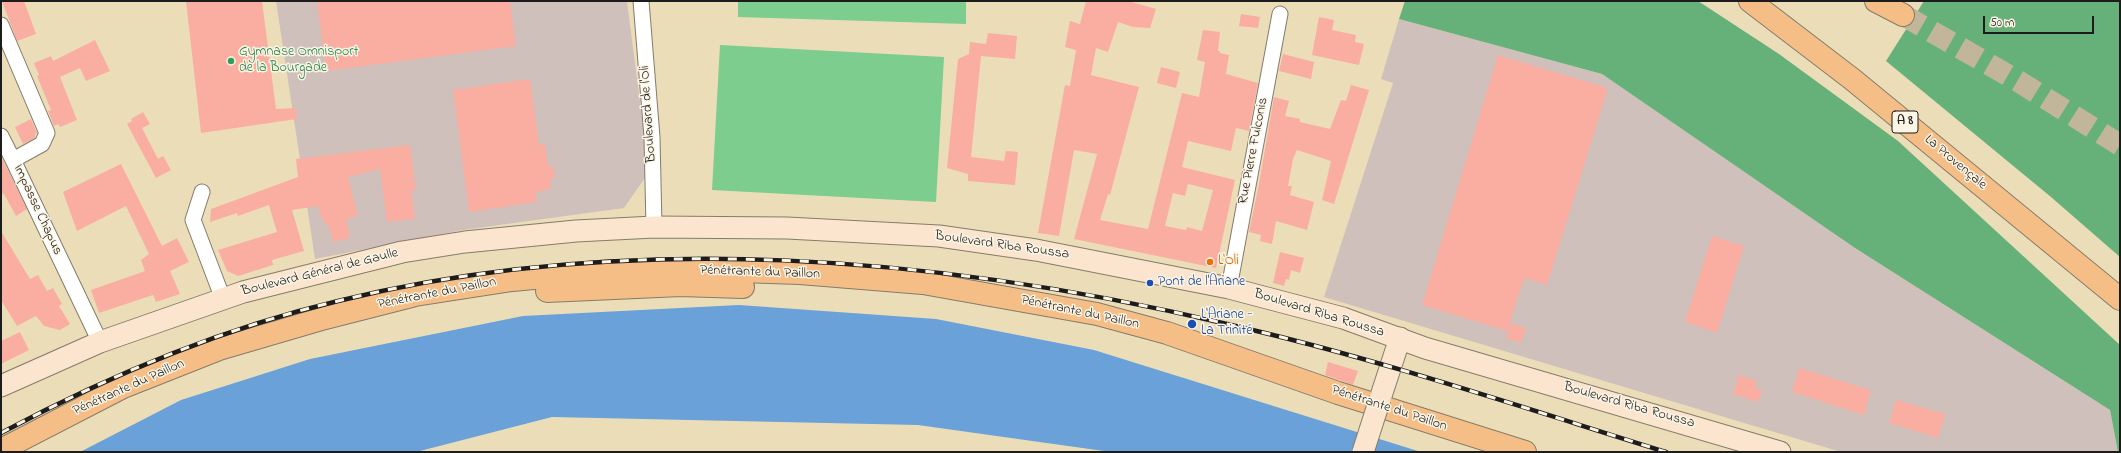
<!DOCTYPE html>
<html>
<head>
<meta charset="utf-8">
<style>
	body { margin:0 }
	#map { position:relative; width:2121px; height:453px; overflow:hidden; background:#ecddb9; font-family:"Indie Flower",sans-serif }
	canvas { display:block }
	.frame { position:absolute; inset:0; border:2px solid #1c1c1c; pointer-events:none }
	.scale { position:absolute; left:1983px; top:16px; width:111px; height:18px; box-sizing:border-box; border:2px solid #1c1c1c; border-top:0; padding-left:5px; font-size:12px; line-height:14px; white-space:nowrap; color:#1c1c1c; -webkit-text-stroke:3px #fcf5e5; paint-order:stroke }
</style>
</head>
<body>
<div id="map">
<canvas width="2121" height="453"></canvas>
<div class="frame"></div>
<div class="scale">50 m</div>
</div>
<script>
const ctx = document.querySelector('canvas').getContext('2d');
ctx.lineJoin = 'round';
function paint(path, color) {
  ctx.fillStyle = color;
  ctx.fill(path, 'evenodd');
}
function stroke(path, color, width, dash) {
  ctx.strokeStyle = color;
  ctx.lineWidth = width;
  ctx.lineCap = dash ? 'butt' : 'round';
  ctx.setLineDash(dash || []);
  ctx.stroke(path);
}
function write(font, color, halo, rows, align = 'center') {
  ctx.font = font + ' "Indie Flower",sans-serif';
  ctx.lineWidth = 3;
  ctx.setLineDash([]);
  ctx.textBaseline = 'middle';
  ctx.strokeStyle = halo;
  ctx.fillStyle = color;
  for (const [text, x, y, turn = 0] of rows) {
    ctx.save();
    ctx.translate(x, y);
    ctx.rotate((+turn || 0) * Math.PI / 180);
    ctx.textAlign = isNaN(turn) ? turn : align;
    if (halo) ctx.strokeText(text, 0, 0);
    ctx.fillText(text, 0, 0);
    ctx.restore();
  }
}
const industrial = new Path2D(`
	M276,1h351l22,171 -25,36 -161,22 -148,29z
	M1399,19l203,55 253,174 255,162 8,42h-277l-517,-155 69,-214 -12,-4z`);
const green = new Path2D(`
	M738,1h228v23l-228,-7z
	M720,45l224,12 -8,145 -224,-12z`);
const forest = new Path2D(`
	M1405,1h293l81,53 119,87 222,204v107h-2l-8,-42 -255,-162 -253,-174 -203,-55z
	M1924,1h196v256l-69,-60 -165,-136z`);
const water = new Path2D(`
	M739,305l197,14 158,31 327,102h-310l-193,-27 -366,-8 -136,35h-336l101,-52 129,-41 213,-43z`);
const building = new Path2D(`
	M2,1h22l12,33 -19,7z
	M186,1h76l14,108 20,-1 1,11 -96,14z
	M317,1h193l6,45 -190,25z
	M1086,1h42l28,8 -6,19 -17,-1 -15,-5 -10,30 -12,-4 -5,27 48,12 -29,108 -2,-1 -8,26 48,9 34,-136 17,4 6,-35 -8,-2 6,-30 17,2 -2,19h2v2l9,2 -3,19 32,9 -9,48 -13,-3 -5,23 -43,-10 -6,26 53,13 -19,88 -142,-29 23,-85 -23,-4 -15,86 -21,-3 27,-148 5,1 6,-36 -11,-3 5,-26 10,3zM1188,184l25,6 -11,41 -15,-4 -1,3 -21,-4 8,-33 12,3z
	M1241,14l19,3 -2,11 -19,-2z
	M1319,17l15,3 -2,10 24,5 -1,7 9,2 -5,21 -47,-10z
	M988,33l29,3 -2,23 -34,-3 -10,101 33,4 2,-10 12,1 -3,33 -47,-4v-7l-21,-6 11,-109 11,-5 1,-12 16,2z
	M95,40l15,31 -24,10 -6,-13 -20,9 17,43 -17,7 -2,-3 -4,2 -6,-15 3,-1 -14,-34 2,-1 -5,-12 17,-7 2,5z
	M1283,54l31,8 -3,17 -32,-8z
	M1498,55l110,33 -61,197 -23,-7 -17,53 -85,-26z
	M1161,67l19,5 -4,16 -19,-5z
	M530,79l9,66 6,-1 3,22h5l2,12h-5l1,11 -15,3 1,10 -68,10 -16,-122z
	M1351,85l18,5 -35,114 -12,-4 9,-39 -34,-11 -4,9 -5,27h4l-2,9 24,7 -7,28 -31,-9 -4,23 -12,-3 1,-6 -12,-3 10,-48 15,-87 15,4 -4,15 15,3v3l30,7 11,-29 5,1z
	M143,112l7,12 -8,4 16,31 5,-3 8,14 -15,8 -29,-54 5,-3 -1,-2z
	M31,119l6,14 -2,1v4l-12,6 -8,-17z
	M410,145l6,45h-5l4,29 -28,3 -7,-53 -32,8 10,39 -12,3 4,19 -17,4 -5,-18 -3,1 -1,-6 -2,1 -4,-14 -26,4 12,41 -32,9 1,5 -35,11 -11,-5 -9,-21 59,-18 -4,-13 -4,-14 -31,11 -1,-3 -27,9 1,-13 87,-32 -2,-18z
	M1,156l26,53 -11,7 -12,-22 -3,1z
	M121,164l41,82 15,-8 12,24 -19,9 10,23 -24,8 -3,-7 -54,18 -8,-23 54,-19 -4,-11 8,-6 -23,-48 -49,25 -14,-39z
	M1,231l29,48 8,-4 9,16 6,-3 9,16 -3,2 11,18 -10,6 -16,-4 -8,-10 -19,10 -16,-26z
	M1712,236l32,10 -27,87 -32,-11z
	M1280,252l24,6 -4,15 -9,-3 -2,10 -3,-1 -2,7 -11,-3z
	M1510,323l16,5 -5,15 -15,-5z
	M20,332l9,18 -28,14v-23z
	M1328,362l30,9 -5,14 -28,-10z
	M1799,368l72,22 -7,25 -72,-23z
	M1739,375l18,6 -2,7 7,2 -4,12 -25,-8z
	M1896,400l49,14 -7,24 -49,-15z`);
const highwayTunnel = new Path2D(`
	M1903,15l115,66 102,64`);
const street = new Path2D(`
	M641,1l11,136 2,90
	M1,25l46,108 -5,11 -29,16 87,182
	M1,136l12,24
	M202,192l-9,28 30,79
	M1229,288l51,-274`);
const secondary = new Path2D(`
	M1,386l99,-44 143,-50 159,-40 63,-10 111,-11 78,-4 133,1 152,8 97,14 193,38 114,30 82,30 355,104
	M1380,399l20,-61`);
const primary = new Path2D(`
	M547,291l134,-6 62,2
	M1,450l122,-63 96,-38 106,-31 90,-23 97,-15 86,-8 82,-3 120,4 123,10 174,31 70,19 171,60 187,59`);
const highway = new Path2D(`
	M1750,1l102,78 268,220
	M1876,1l27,14`);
const rail = new Path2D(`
	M1,433c107,-57 219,-104 337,-132 290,-71 601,-45 889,23 149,34 294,83 439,128`);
const secondaryBridge = new Path2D(`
	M1363,452l17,-53`);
const markers = [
	[231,61,4,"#2e9e5b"],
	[1210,262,4,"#e8710a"],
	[1150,283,4,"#1a4fb4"],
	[1192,324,5,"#1a4fb4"]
];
const shields = [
	[1905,122,26]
];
const shieldNames = [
	["A 8",1905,122]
];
const leisureNames = [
	["Gymnase Omnisport",239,53],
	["de la Bourgade",239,69]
];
const streetNames = [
	["Boulevard de l'Oli",649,114,-94],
	["Rue Pierre Fulconis",1254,151,-79],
	["La Provençale",1955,163,40],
	["Impasse Chapus",37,210,65],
	["Boulevard Riba Roussa",1002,246,8],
	["Boulevard Général de Gaulle",320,273,-14],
	["Pénétrante du Paillon",760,273,2],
	["Pénétrante du Paillon",437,294,-11],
	["Pénétrante du Paillon",1080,313,12],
	["Boulevard Riba Roussa",1319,314,17],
	["Pénétrante du Paillon",129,388,-24],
	["Boulevard Riba Roussa",1629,406,16],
	["Pénétrante du Paillon",1389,409,18]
];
const foodNames = [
	["L'Oli",1218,262]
];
const transitNames = [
	["Pont de l'Ariane",1158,283],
	["L'Ariane -",1201,316],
	["La Trinité",1201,332]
];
paint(industrial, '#d0c0bc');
paint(green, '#7dcd8e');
paint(forest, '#66b079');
paint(water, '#6aa1d8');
paint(building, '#f9aea1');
stroke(highwayTunnel, '#c2b69a', 22, [22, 11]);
stroke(street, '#847c6a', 17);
stroke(secondary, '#847c6a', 23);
stroke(primary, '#847c6a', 24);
stroke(highway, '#847c6a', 24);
stroke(street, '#fff', 15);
stroke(secondary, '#fbe5cf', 21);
stroke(primary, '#f6be87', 22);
stroke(highway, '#f6be87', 22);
stroke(rail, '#1c1c1c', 4.5);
stroke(rail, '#fcf5e5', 3, [9]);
stroke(secondaryBridge, '#847c6a', 23, []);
stroke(secondaryBridge, '#fbe5cf', 21);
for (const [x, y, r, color] of markers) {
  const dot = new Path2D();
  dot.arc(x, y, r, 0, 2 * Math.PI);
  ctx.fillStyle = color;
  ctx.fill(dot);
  stroke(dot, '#fcf5e5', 1.5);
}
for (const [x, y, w] of shields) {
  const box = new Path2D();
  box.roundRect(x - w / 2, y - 11, w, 22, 3);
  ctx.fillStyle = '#fcf5e5';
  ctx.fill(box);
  stroke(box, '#1c1c1c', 1);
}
write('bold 13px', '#1c1c1c', null, shieldNames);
write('14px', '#27864d', '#fcf5e5', leisureNames, 'left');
write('14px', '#1c1c1c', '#fcf5e5', streetNames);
write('14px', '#c56008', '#fcf5e5', foodNames, 'left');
write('14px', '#164399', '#fcf5e5', transitNames, 'left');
</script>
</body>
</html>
